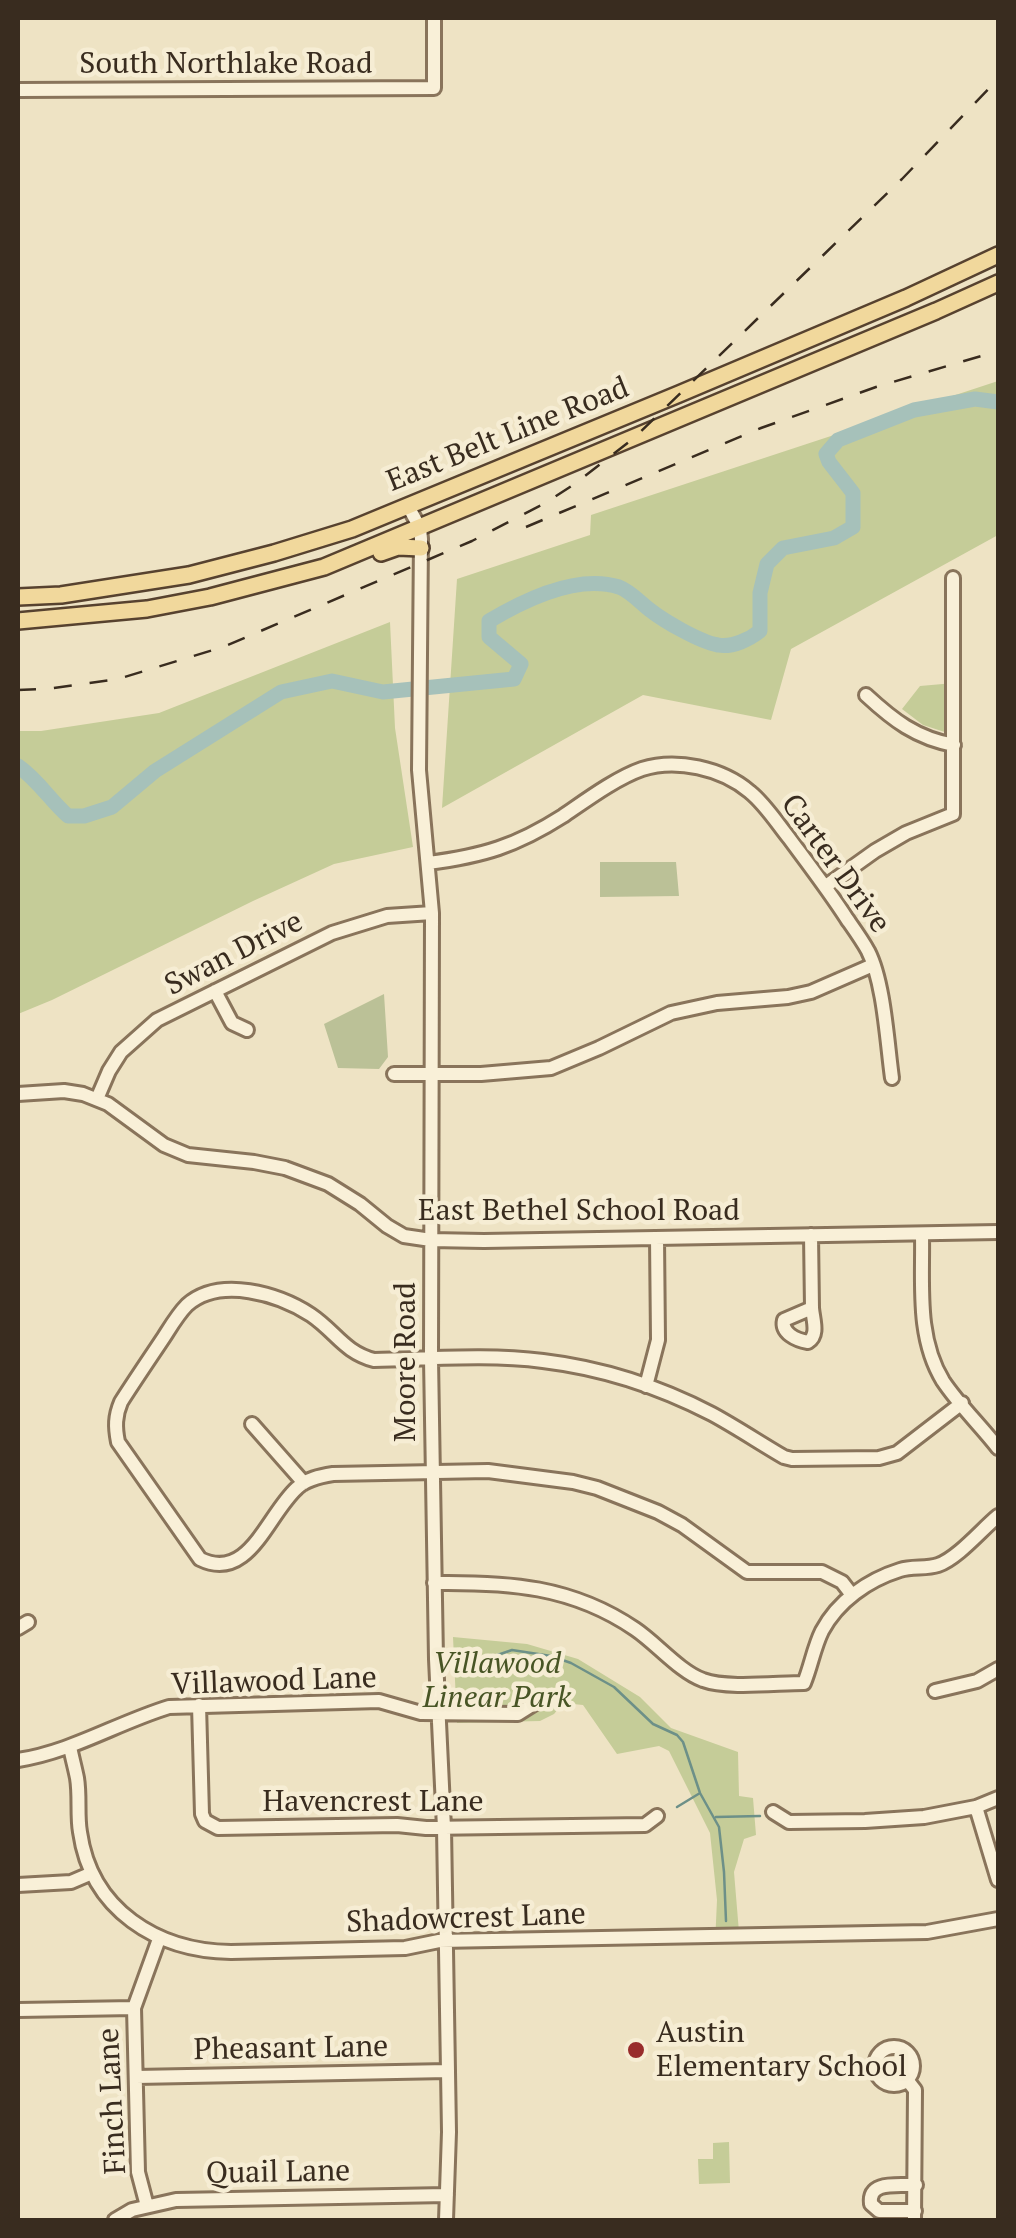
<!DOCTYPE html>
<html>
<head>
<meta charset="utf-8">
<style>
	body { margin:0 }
	#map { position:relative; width:1016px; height:2238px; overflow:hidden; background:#eee3c4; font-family:"PT Serif",serif }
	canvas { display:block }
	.frame { position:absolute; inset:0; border:20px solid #392c1f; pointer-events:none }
</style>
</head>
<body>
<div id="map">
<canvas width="1016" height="2238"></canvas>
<div class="frame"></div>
</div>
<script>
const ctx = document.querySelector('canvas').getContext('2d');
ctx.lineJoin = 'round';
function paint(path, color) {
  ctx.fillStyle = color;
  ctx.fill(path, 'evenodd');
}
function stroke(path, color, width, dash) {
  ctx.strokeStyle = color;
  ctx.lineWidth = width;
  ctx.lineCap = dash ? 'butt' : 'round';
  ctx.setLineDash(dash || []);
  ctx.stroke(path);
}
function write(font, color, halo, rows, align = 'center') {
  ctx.font = font + ' "PT Serif",serif';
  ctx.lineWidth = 9;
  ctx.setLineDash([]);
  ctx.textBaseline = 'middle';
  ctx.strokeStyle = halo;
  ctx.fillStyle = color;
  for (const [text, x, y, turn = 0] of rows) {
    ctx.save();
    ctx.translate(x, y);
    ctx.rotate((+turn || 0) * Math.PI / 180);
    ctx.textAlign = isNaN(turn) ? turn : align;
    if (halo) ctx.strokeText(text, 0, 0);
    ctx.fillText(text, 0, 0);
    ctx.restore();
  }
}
const green = new Path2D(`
	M998,381v154l-207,114 -20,71 -128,-25 -201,113 15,-229 133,-44 1,-20z
	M390,622l5,106 18,119 -79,17 -81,37 -201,99 -34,14v-283h23l118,-18z
	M954,683v52l-31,-10 -21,-16 18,-23z
	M453,1637l74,7 51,15 62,38 31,31 67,24 1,44 14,2 3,37 -12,4 -10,33 6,72h-25l2,-44 -7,-67 -41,-82 -10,-5 -42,8 -34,-49 -20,-2 -9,11 -14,7 -83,2z
	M729,2142l1,41 -31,1 -1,-25h15v-16z`);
const cemetery = new Path2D(`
	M600,862h76l3,34 -79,1z
	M384,994l4,63 -9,12 -41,-1 -14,-44z`);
const stream = new Path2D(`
	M455,1665l22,-3 35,-12 39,6 20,7 43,24 39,37 24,11 6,7 17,51 19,34 5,45 2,49
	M677,1807l23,-14
	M716,1817l44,-1`);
const river = new Path2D(`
	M18,766c20,14 32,34 50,50h16l28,-9 43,-36 126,-79 51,-11 51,11 131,-13 7,-15 -32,-27v-16c35,-21 89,-47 130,-34 11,4 22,16 31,23 14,11 50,32 68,35 14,3 32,-6 42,-14v-38l7,-29 16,-16 51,-10 19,-11v-34l-24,-31 -3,-8 12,-14 76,-30 61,-11 23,3`);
const minor = new Path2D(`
	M18,90l416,-2v-70
	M408,506l12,22 1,11 -2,231 13,143 -1,446 5,300 8,169 5,304 -3,88
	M866,695c27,25 50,43 88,50
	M428,863c55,-7 88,-17 135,-47 22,-15 53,-38 79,-47 34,-11 80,-1 108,23 15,12 27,31 39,46 20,27 40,53 58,81 7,10 15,21 21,32 16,31 19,91 24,127
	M826,886l49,-35 31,-18 47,-19v-236
	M215,991l17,32 15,7
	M394,1074h87l70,-6 48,-20 72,-35 46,-10 71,-6 23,-5 62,-27
	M18,1094l46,-3 19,3 25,10 56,41 24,10 66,7 31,6 43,16 32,20 27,22 17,10 27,4 53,1 514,-9
	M97,1099l12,-28 12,-19 36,-32 175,-87 55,-17 45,-3
	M922,1234c1,49 -6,103 21,147 16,24 38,45 55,67
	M811,1235l1,73
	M812,1308c1,12 7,27 -4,34 -12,-2 -27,-9 -24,-22z
	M646,1386l12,-46 -1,-102
	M252,1424l52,59
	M434,1583c74,-1 138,3 201,46 21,14 45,43 68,51 24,9 74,3 101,3 7,-17 10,-36 18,-52 16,-30 46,-51 78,-61 12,-4 26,-1 38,-5 20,-7 44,-36 60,-49
	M852,1595l-10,-13 -20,-10h-75l-65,-47 -24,-13 -61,-24 -24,-6 -85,-11 -155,3c-13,2 -27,5 -36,14 -30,27 -48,95 -97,71l-82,-117c-3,-15 -3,-26 3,-40 14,-22 29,-44 43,-65 7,-11 14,-23 23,-32 33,-29 92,-11 124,10 25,17 33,37 63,45 56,-1 114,-6 169,1 58,7 117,26 169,53 24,13 48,29 72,43l8,2 87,-1 18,-5 65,-50
	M18,1628l10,-6
	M935,1691l42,-10 21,-12
	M199,1705l3,109 3,7 13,7 179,-3 29,3 219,-3 12,-9
	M70,1747c2,10 5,21 7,31 3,18 0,37 3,54 11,78 77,119 151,120l174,-4 34,-7 488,-9 71,-13
	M18,1760c53,-8 99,-37 151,-53l210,-6 42,12 97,1 19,-12
	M976,1807l22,73
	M773,1812l16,10 76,-1 59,-4 52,-10 22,-9
	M18,1885l53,-3 21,-9
	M18,2010l116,-2
	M875 2066a19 19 0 1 1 38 0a19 19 0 1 1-38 0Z
	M136,2077l312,-6
	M908,2081l7,9 -1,130
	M147,2206l-9,-34 -4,-164 25,-69
	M915,2211h-36l-8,-7c-3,-24 27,-18 45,-19
	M115,2220l17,-10 44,-10 271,-5`);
const major = new Path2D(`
	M381,553l17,-6 23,1
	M18,597l43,-2 128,-20 85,-22 78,-24 327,-135 227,-96 92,-43
	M18,621l129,-12 63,-12 114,-30 612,-256 62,-28`);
const rail = new Path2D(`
	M526,527l235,-99 115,-41 122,-36
	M18,690l28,-1 72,-10 105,-32 249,-106 75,-39 29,-19 58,-45 268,-259 96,-100`);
const markers = [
	[636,2050,10,"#982c2b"]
];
const streetNames = [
	["South Northlake Road",226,64],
	["East Belt Line Road",508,435,-22],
	["Carter Drive",835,864,54],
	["Swan Drive",234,954,-27],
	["East Bethel School Road",579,1211],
	["Moore Road",406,1362,-90],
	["Villawood Lane",274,1682,-2],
	["Havencrest Lane",373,1802],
	["Shadowcrest Lane",466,1919,-2],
	["Pheasant Lane",291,2049,-1],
	["Finch Lane",113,2101,-93],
	["Quail Lane",278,2173,-1]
];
const parkNames = [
	["Villawood",497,1664],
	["Linear Park",497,1698]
];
const poiNames = [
	["Austin",656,2033],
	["Elementary School",656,2067]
];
paint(green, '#c5cc98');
paint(cemetery, '#bbc197');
stroke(stream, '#6d9088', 2.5);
stroke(river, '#a6c1ba', 15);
stroke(minor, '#89745b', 18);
stroke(major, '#57422f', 20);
stroke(minor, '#f9f0d8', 12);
stroke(major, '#f1d89c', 15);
stroke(rail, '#392c1f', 2.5, [18, 18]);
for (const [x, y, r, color] of markers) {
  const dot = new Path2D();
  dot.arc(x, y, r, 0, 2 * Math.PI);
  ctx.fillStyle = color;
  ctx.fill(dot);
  stroke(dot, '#f6edd4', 4);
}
write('30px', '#392c1f', '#f6edd4', streetNames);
write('italic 30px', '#485525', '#f6edd4', parkNames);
write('30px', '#392c1f', '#f6edd4', poiNames, 'left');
</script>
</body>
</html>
